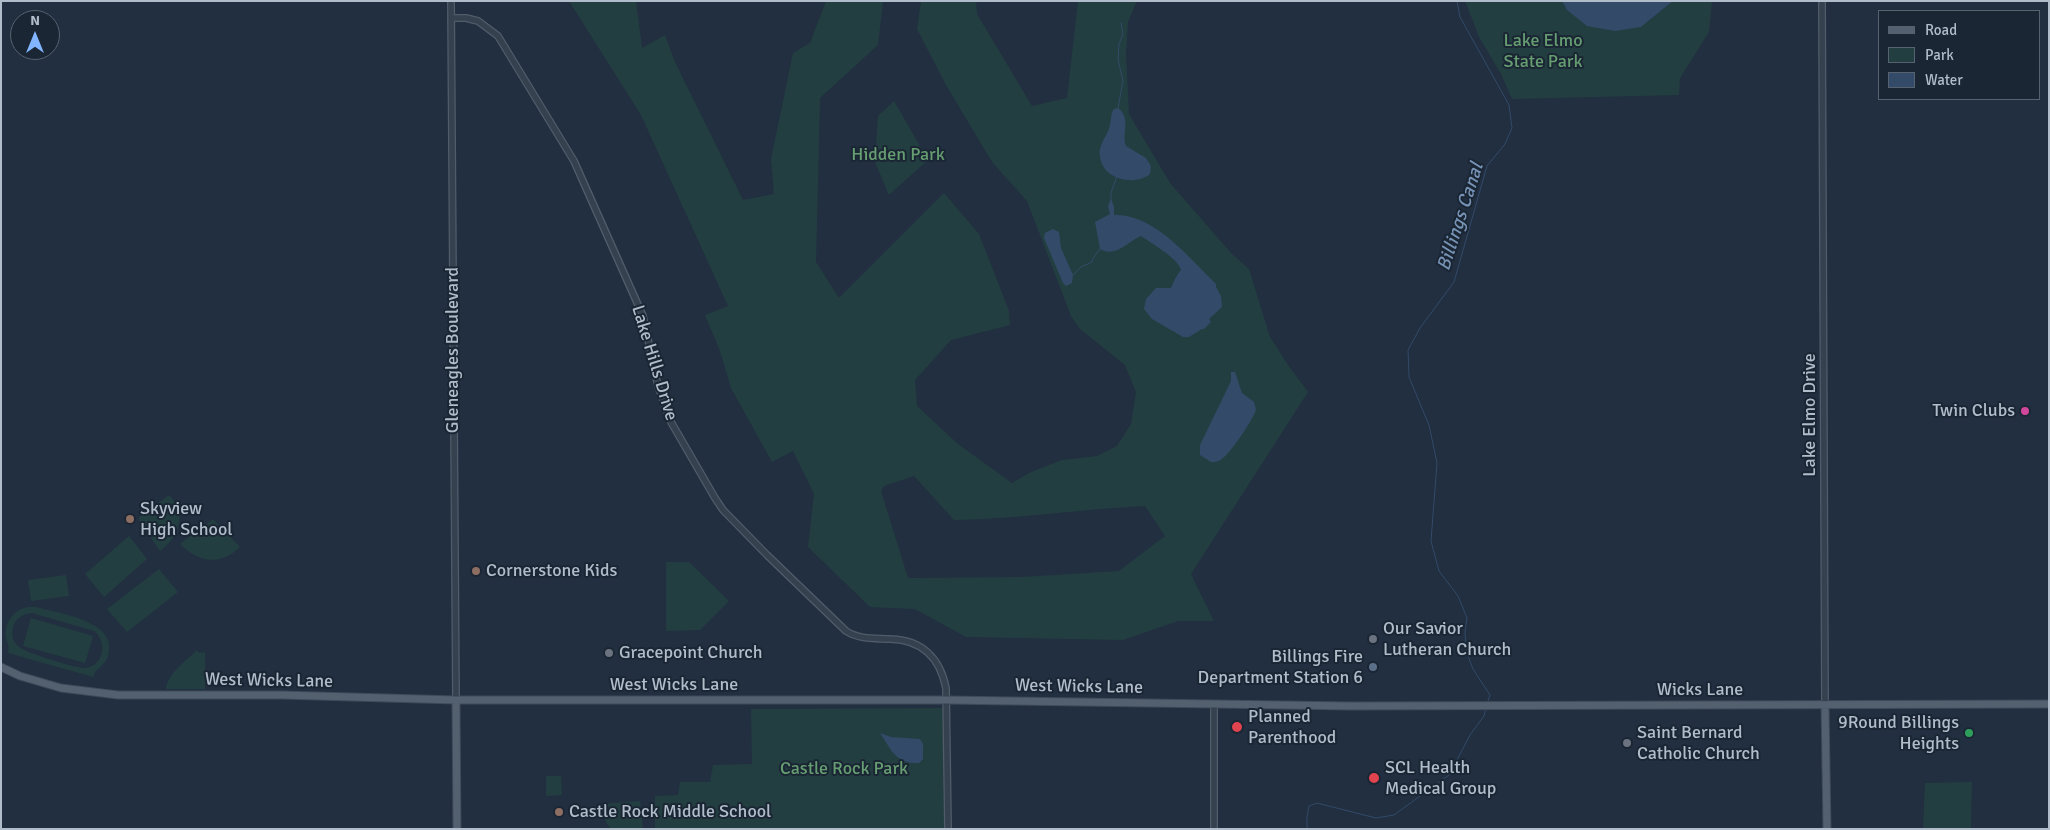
<!DOCTYPE html>
<html>
<head>
<meta charset="utf-8">
<style>
	body { margin:0 }
	#map { position:relative; width:2050px; height:830px; overflow:hidden; background:#212f40; font-family:Signika,sans-serif }
	canvas { display:block }
	.frame { position:absolute; inset:0; border:2px solid #b1bcca; pointer-events:none }
	.legend { position:absolute; left:1878px; top:10px; width:162px; height:90px; box-sizing:border-box; background:#1b2634; border:1px solid #576270; margin:0; padding:6px 9px; list-style:none; font-size:15px; color:#b1bcca }
	.legend li { display:flex; align-items:center; gap:10px; height:25px }
	.legend b { width:25px; border:1px solid #576270 }
	.north { position:absolute; left:10px; top:10px; width:50px; height:50px; box-sizing:border-box; background:#1b2634; border:1px solid #576270; border-radius:50%; rotate:0deg; font-size:14px; font-weight:700; line-height:20px; text-align:center; color:#b1bcca }
	.north::after { content:''; display:block; margin:auto; width:18px; height:22px; background:#82b5ff; clip-path:polygon(50% 0,100% 100%,50% 72%,0 100%) }
</style>
</head>
<body>
<div id="map">
<canvas width="2050" height="830"></canvas>
<div class="frame"></div>
<ul class="legend">
<li><b style="height:6px;background:#53606f"></b>Road</li>
<li><b style="height:14px;background:#233e40"></b>Park</li>
<li><b style="height:14px;background:#334a68"></b>Water</li>
</ul>
<div class="north">N</div>
</div>
<script>
const ctx = document.querySelector('canvas').getContext('2d');
ctx.lineJoin = 'round';
function paint(path, color) {
  ctx.fillStyle = color;
  ctx.fill(path, 'evenodd');
}
function stroke(path, color, width, dash) {
  ctx.strokeStyle = color;
  ctx.lineWidth = width;
  ctx.lineCap = dash ? 'butt' : 'round';
  ctx.setLineDash(dash || []);
  ctx.stroke(path);
}
function write(font, color, halo, rows, align = 'center') {
  ctx.font = font + ' Signika,sans-serif';
  ctx.lineWidth = 4;
  ctx.setLineDash([]);
  ctx.textBaseline = 'middle';
  ctx.strokeStyle = halo;
  ctx.fillStyle = color;
  for (const [text, x, y, turn = 0] of rows) {
    ctx.save();
    ctx.translate(x, y);
    ctx.rotate((+turn || 0) * Math.PI / 180);
    ctx.textAlign = isNaN(turn) ? turn : align;
    if (halo) ctx.strokeText(text, 0, 0);
    ctx.fillText(text, 0, 0);
    ctx.restore();
  }
}
const green = new Path2D(`
	M569,1h67l6,47 23,-13 10,27 68,138 31,-6 -3,-35 22,-106 17,-10 16,-42h57l-5,44 -58,53 -4,164 23,36 105,-105 35,41 30,77 1,14 -59,15 -36,40 2,26 41,38 54,39 17,-10 33,-13 35,-4 20,-10 14,-22 5,-32 -11,-27 -45,-36 -9,-13 -44,-115 -35,-39 -46,-77 -29,-56 4,-28h55l1,13 55,92 35,-8 11,-97h59l-9,21 -2,32 3,60 41,69 62,71 17,15 21,68 18,28 20,27 -117,182 23,47h-36l-55,19 -157,-3 -51,-28 -45,-2 -62,-60 6,-53 -21,-43 -21,11 -41,-74 -11,-37 -15,-36 23,-9 -87,-191zM914,476l40,44c64,-1 128,-11 191,-14l20,30 -46,35 -97,6 -114,1 -27,-87 3,-5z
	M1465,1h97l5,9 74,17 32,-26h39l-3,31 -29,46 -1,17 -167,4 -11,-25 -22,-37z
	M894,101l34,59 -39,35 -14,-33 3,-46z
	M169,495c19,19 10,42 -9,56l-21,-31v-3z
	M213,519l27,28c-20,19 -41,16 -60,-3z
	M129,536l18,23 -43,38 -19,-23z
	M666,562h23l40,39 -29,29 -34,1z
	M159,569l19,23 -51,40 -20,-23z
	M66,575l3,21 -38,5 -3,-21z
	M28,607h8c23,7 83,13 72,49 -3,10 -13,12 -15,21l-85,-24c2,-7 -1,-9 -2,-16 -2,-15 8,-27 22,-30zM32,613l62,18c14,11 10,36 -10,37 -9,0 -61,-16 -66,-22 -5,-4 -7,-11 -5,-18 2,-10 10,-14 19,-15z
	M31,618l62,18 -8,27 -62,-17z
	M197,650l2,3 6,-1v37h-39c1,-15 21,-29 31,-39z
	M943,708l1,121h-289v-33l23,-1 2,-13h30l3,-17 39,-1 -1,-55z
	M546,776h15l1,19 -16,1z
	M1972,782l-1,47h-48l2,-46z
	M640,801l3,28h-32c-7,-8 -8,-15 -9,-25z`);
const water = new Path2D(`
	M1562,1h111l-32,26 -26,4 -28,-5 -20,-16z
	M1118,108c14,11 3,25 8,38l20,12 5,8 -1,8c-14,12 -44,6 -49,-13 -1,-3 -2,-9 -1,-12 2,-9 9,-16 10,-25 2,-6 0,-10 4,-15z
	M1111,198l3,9v8c40,-2 75,43 102,69v3l5,9 1,11 -13,12 2,3 -7,7h-2l-13,8h-6l-31,-18 -8,-10 2,-10 10,-11h15c2,-5 6,-14 10,-18 -2,-11 -30,-27 -40,-34 -14,6 -25,22 -41,13l-5,-27 15,-8 -2,-8z
	M1053,229l6,3 2,16 12,27 -1,8 -6,3 -3,-3 -19,-45 1,-5z
	M1231,372h4l7,21 12,9 2,8c-4,11 -27,46 -37,51 -3,1 -6,1 -8,1l-11,-7v-10l31,-64z
	M880,733l11,4 29,2 3,5v15l-4,4c-24,1 -28,-14 -39,-30z`);
const stream = new Path2D(`
	M1457,1l3,16 49,88 3,23 -7,16 -18,22 -33,116 -34,46 -12,22 1,27 20,48 8,38 -6,78 8,30 19,25 9,22 -2,14 1,19 7,18 17,26 -3,9
	M1118,108l5,-27 -5,-21 1,-16 4,-10 -2,-11
	M1111,198v-5l6,-17
	M1073,275l8,-8 11,-5 1,-4 7,-9
	M1307,829v-12l2,-11 8,-3 59,15 18,-3 55,-40 21,-40 14,-19 2,-8`);
const minor = new Path2D(`
	M451,1l5,699
	M1822,1l3,704
	M451,18h15l12,3 20,15 76,125 69,155 15,70 13,36 44,76 8,12 44,45 79,76c14,9 29,7 45,8 31,1 49,19 55,49l2,141
	M1214,829v-125`);
const major = new Path2D(`
	M1,667l19,9 41,12 57,7h164l174,5h490l404,6 699,-2
	M456,700l1,129
	M1825,705l2,124`);
const markers = [
	[2025,411,5,"#d1479c"],
	[130,519,5,"#8d6e63"],
	[476,571,5,"#8d6e63"],
	[1373,639,5,"#6b7280"],
	[609,653,5,"#6b7280"],
	[1373,667,5,"#5c6f8a"],
	[1237,727,6,"#e0444e"],
	[1969,733,5,"#2e9e5b"],
	[1627,743,5,"#6b7280"],
	[1374,778,6,"#e0444e"],
	[559,812,5,"#8d6e63"]
];
const parkNames = [
	["Lake Elmo",1543,41],
	["State Park",1543,62],
	["Hidden Park",898,155],
	["Castle Rock Park",844,769]
];
const streetNames = [
	["Gleneagles Boulevard",453,350,-90],
	["Lake Hills Drive",654,363,73],
	["Lake Elmo Drive",1810,415,-90],
	["West Wicks Lane",269,681,1],
	["West Wicks Lane",674,685],
	["West Wicks Lane",1079,687,1],
	["Wicks Lane",1700,690]
];
const poiNames = [
	["Twin Clubs",2015,411,"right"],
	["Skyview",140,509],
	["High School",140,530],
	["Cornerstone Kids",486,571],
	["Our Savior",1383,629],
	["Lutheran Church",1383,650],
	["Gracepoint Church",619,653],
	["Billings Fire",1363,657,"right"],
	["Department Station 6",1363,678,"right"],
	["Planned",1248,717],
	["Parenthood",1248,738],
	["9Round Billings",1959,723,"right"],
	["Heights",1959,744,"right"],
	["Saint Bernard",1637,733],
	["Catholic Church",1637,754],
	["SCL Health",1385,768],
	["Medical Group",1385,789],
	["Castle Rock Middle School",569,812]
];
const waterNames = [
	["Billings Canal",1461,217,-72]
];
paint(green, '#233e40');
paint(water, '#334a68');
stroke(stream, '#334a68', 1);
stroke(minor, '#515c6a', 8);
stroke(major, '#3f4a58', 9);
stroke(minor, '#36414f', 5.5);
stroke(major, '#53606f', 7);
for (const [x, y, r, color] of markers) {
  const dot = new Path2D();
  dot.arc(x, y, r, 0, 2 * Math.PI);
  ctx.fillStyle = color;
  ctx.fill(dot);
  stroke(dot, '#1b2634', 2);
}
write('18px', '#669e72', '#1b2634', parkNames);
write('18px', '#b1bcca', '#1b2634', streetNames);
write('18px', '#b1bcca', '#1b2634', poiNames, 'left');
write('italic 19px', '#7692b5', '#1b2634', waterNames);
</script>
</body>
</html>
